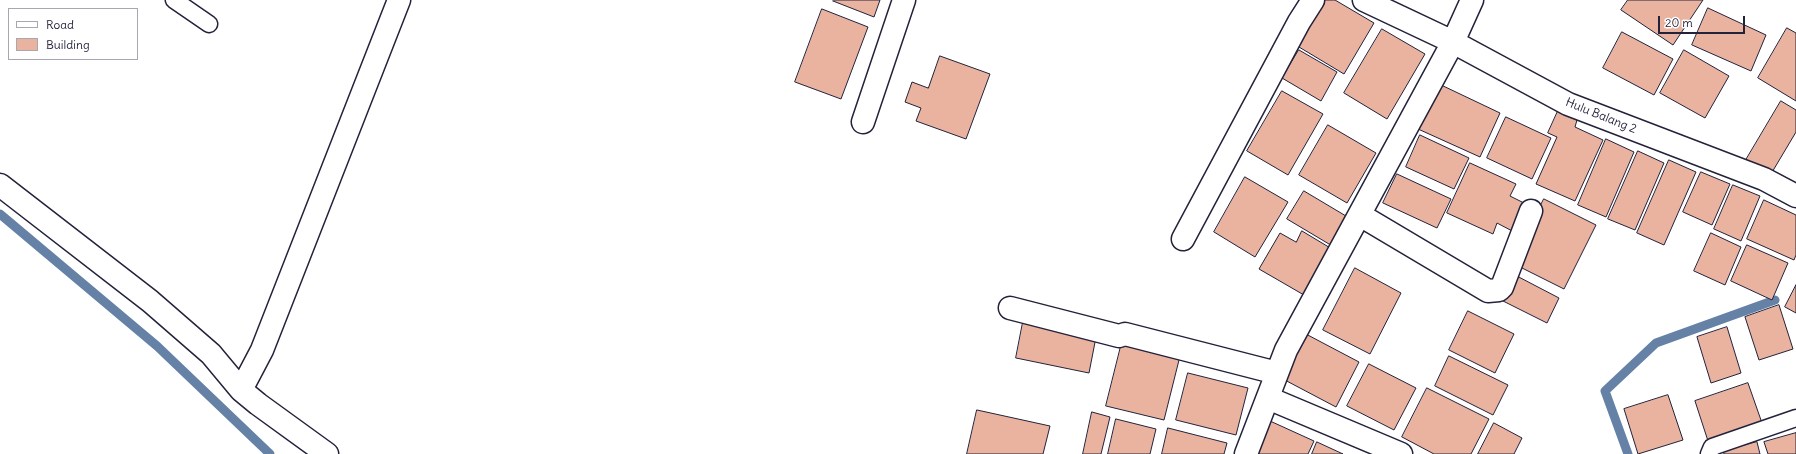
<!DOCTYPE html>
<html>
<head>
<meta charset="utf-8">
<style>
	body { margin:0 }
	#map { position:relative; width:1796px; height:454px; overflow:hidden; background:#fff; font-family:Delius,sans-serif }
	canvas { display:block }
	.legend { position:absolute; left:8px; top:8px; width:130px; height:52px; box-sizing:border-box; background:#fff; border:1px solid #a7a7b1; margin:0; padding:5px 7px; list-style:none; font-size:12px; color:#22223b }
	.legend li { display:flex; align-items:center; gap:8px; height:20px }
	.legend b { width:20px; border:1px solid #a7a7b1 }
	.scale { position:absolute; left:1658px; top:16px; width:87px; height:18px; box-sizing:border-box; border:2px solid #22223b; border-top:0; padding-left:5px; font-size:12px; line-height:14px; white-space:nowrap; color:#22223b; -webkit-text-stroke:3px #fff; paint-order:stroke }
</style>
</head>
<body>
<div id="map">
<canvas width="1796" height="454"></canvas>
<ul class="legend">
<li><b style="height:5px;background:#fff"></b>Road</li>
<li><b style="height:11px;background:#eab3a0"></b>Building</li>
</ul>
<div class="scale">20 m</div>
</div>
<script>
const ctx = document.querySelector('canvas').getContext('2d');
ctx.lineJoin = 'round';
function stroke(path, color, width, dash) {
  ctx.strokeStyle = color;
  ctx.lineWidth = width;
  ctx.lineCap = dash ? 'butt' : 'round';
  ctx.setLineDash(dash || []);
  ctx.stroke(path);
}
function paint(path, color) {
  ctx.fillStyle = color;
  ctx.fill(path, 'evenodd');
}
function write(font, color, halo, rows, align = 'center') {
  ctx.font = font + ' Delius,sans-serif';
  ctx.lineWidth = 3;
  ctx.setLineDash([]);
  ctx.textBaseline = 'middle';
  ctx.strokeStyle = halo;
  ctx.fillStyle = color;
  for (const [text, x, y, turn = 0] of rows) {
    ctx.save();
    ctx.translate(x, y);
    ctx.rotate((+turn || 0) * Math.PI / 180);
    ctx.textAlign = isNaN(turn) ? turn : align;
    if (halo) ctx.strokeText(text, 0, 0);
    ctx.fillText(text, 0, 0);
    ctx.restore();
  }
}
const stream = new Path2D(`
	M0,214l157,132 113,108
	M1628,454l-23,-63 51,-48 119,-43`);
const building = new Path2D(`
	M834,0h46l-6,17 -41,-16z
	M1320,0h15l39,23 -30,51 -50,-30z
	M1628,0h75l-30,45 -52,-35z
	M1708,8l58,27 -15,36 -59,-26z
	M822,9l46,18 -27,72 -46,-17z
	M1787,28l9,5v68l-38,-23z
	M1382,29l43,25 -38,65 -43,-26z
	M1622,32l51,27 -19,36 -51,-27z
	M1299,50l38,22 -16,29 -39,-23z
	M1684,50l45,26 -24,42 -45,-25z
	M940,56l50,18 -24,65 -50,-18 5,-13 -16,-6 7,-20 16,6z
	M1439,84l61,29 -20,44 -62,-28z
	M1282,91l41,23 -35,61 -41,-24z
	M1781,101l15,9v22l-28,47 -25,-14z
	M1558,111l19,9 -2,7 28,13 -28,61 -39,-17 21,-47 -9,-4z
	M1506,117l45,21 -19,41 -45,-21z
	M1328,125l48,28 -29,50 -48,-28z
	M1420,135l49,23 -15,31 -48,-22z
	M1606,139l28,13 -28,65 -28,-12z
	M1638,151l26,12 -29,67 -27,-11z
	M1669,160l27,12 -32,73 -27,-12z
	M1470,163l46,21 -6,12 18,9 -12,28 -19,-10 -4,11 -46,-21z
	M1701,172l29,12 -18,41 -29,-13z
	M1397,174l54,25 -14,29 -54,-25z
	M1245,177l43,25 -33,55 -41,-25z
	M1733,185l27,11 -19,45 -27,-12z
	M1304,191l47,28 -17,28 -47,-28z
	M1544,199l52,26 -32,64 -52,-26z
	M1764,200l32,15v40l-2,5 -47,-21z
	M1302,231l30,18 -28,46 -45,-26 21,-36 16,9z
	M1711,233l30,14 -16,38 -31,-14z
	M1747,245l41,18 -16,37 -41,-19z
	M1355,268l46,25 -31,61 -47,-24z
	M1513,274l46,24 -12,25 -46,-23z
	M1796,285v28l-11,-6z
	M1779,305l14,44 -34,11 -14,-43z
	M1468,311l46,23 -19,39 -46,-23z
	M1024,317l73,15 -8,41 -73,-15z
	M1727,327l14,46 -30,10 -14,-46z
	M1304,333l55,29 -23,45 -55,-29z
	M1122,342l58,14 -16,64 -58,-14z
	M1449,356l59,29 -15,30 -58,-29z
	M1369,364l47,24 -22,42 -47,-24z
	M1188,373l60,15 -12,47 -60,-15z
	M1748,383l14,40 -54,18 -13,-40z
	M1427,388l62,31 -18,35h-37l-32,-17z
	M1668,395l15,45 -45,14 -14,-45z
	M977,410l73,16 -7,28h-76z
	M1092,412l18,5 -9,37h-18z
	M1116,419l40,10 -6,25h-42z
	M1270,421l44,20 -6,13h-52z
	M1494,423l28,15 -8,16h-36z
	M1168,428l59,15 -3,11h-62z
	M1796,433v21h-28l-4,-12z
	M1317,442l26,12h-31z
	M1757,442l3,12h-36l-1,-3z`);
const service = new Path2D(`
	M174,0l35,24
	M1709,454l3,-7 84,-29`);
const minor = new Path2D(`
	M1472,0l-19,42 115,62 196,75 32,17
	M863,122l41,-122
	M0,185l150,116 61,53 30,36
	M1360,215l128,76 11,-1 3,-3 29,-76
	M1183,239l116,-217 14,-22
	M1010,308l109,28 6,-2 152,39
	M1268,398l133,56
	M327,454l-69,-50 -17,-14 21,-40 137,-350
	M1246,454l40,-104 167,-308 -89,-42`);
const streetNames = [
	["Hulu Balang 2",1601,116,22]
];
stroke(stream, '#6582a6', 9);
paint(building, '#eab3a0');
stroke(building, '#22223b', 1);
stroke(service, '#22223b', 19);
stroke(minor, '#22223b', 25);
stroke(service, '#fff', 16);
stroke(minor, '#fff', 22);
write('12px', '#22223b', '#fff', streetNames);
</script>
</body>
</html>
